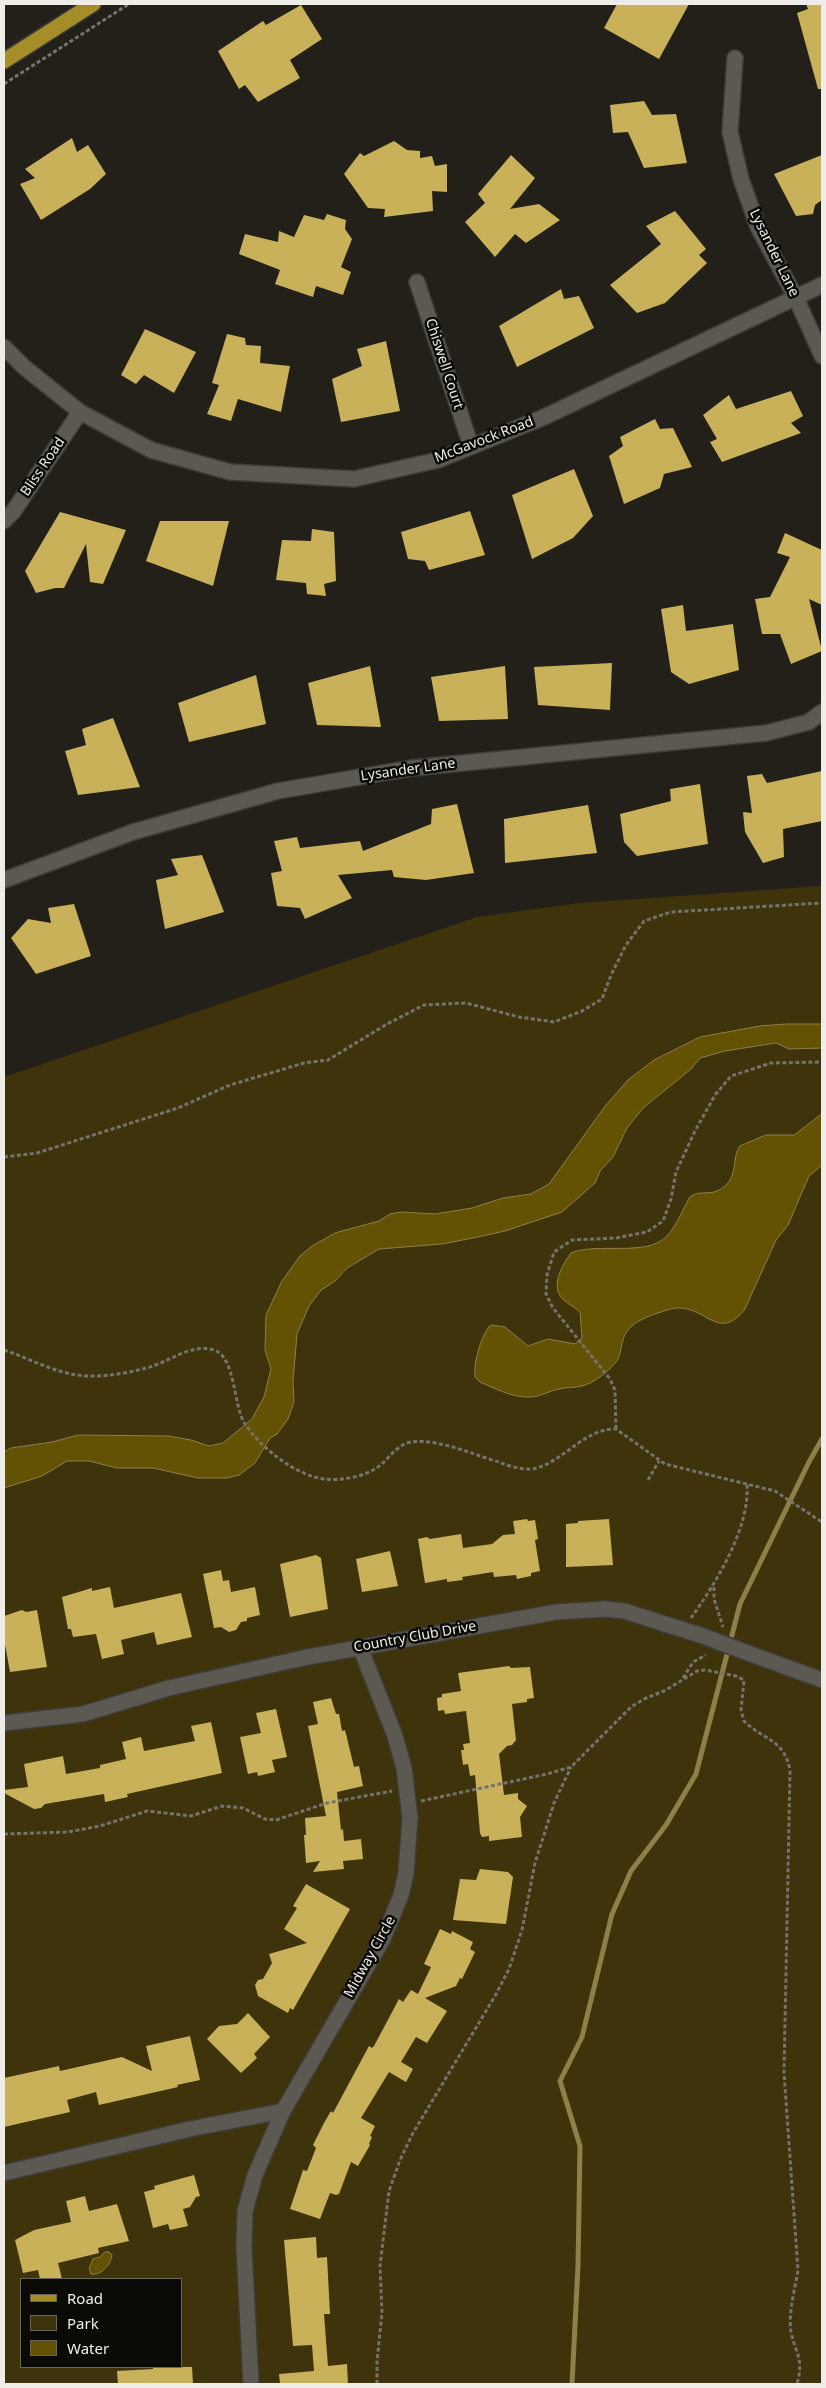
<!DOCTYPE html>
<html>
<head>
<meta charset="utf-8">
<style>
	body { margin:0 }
	#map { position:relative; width:826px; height:2388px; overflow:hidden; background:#222019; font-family:"Noto Sans",sans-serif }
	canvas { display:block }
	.frame { position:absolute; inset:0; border:5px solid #eeede8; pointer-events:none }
	.legend { position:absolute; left:20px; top:2278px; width:162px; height:90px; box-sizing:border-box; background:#0a0a07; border:1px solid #656561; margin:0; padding:6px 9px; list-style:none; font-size:15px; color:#eeede8 }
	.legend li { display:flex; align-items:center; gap:10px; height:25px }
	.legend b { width:25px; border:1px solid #656561 }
</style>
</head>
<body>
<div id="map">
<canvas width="826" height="2388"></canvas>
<div class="frame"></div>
<ul class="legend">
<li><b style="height:6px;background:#a58e27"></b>Road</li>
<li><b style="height:14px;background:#3e330b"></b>Park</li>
<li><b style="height:14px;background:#645204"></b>Water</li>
</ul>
</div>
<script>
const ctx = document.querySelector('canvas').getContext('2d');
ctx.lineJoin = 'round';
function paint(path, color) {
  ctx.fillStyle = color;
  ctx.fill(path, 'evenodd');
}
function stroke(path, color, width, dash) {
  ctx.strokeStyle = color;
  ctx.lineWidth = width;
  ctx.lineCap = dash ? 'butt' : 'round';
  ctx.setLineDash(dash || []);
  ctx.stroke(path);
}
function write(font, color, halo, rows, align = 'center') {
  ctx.font = font + ' "Noto Sans",sans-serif';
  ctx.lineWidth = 5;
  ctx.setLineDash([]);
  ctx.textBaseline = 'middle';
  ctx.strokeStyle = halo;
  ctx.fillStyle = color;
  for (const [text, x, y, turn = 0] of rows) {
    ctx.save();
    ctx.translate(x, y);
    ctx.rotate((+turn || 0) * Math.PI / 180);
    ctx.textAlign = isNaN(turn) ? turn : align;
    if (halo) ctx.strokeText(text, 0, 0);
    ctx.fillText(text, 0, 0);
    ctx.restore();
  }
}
const green = new Path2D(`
	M822,886v1498h-818v-1307l473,-160 102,-14zM21,2279h160v88h-160z`);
const water = new Path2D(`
	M786,1024h36v24l-33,1 -13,-6 -51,8 -25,7 -9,11 -48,39 -16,20 -14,29 -13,14 -5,12 -33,29 -57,19 -32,7 -31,6 -63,5 -32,19 -12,13 -14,9 -12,16 -12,28 -4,48 1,20 -6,17 -11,15 -7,4 -15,25 -16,12 -12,3h-29l-45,-10h-36l-28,-7h-22l-25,15 -38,12v-36l7,-4 41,-6 26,-7 91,1 22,4 18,6 14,-3 29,-24 12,-22 7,-28 -6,-19 1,-35 16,-34 18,-25 12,-10 23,-13 44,-12 11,-7 11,-2 34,2 37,-6 31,-10 28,-4 18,-10 57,-79 22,-25 26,-20 46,-23 60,-11z
	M822,1114v51l-13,11 -21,49 -12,15 -31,69c-29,37 -41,-11 -78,1 -15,5 -37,11 -43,27 -3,7 -3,16 -6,22 -7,11 -24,24 -36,27 -8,2 -15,1 -23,3 -11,2 -20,9 -32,8 -16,0 -33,-9 -47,-15l-5,-5c-2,-12 6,-43 16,-52l14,2 23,19 20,-7 27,5 7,-6 -2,-26c-5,-5 -11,-7 -16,-12 -15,-12 -2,-35 7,-47 26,-11 75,4 95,-16 11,-11 16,-27 24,-40 8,-7 18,-2 27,-6 24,-11 13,-32 23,-45l26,-11h28z
	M105,2252h4l3,3c-1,9 -11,21 -21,19l-2,-5 4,-10 7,-2z`);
const stream = new Path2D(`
	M572,2384l6,-118 2,-120 -20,-65 22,-44 30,-123 19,-43 35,-46 30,-51 44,-170 69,-142 13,-23`);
const building = new Path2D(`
	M617,4h72l-30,55 -55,-31z
	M806,4h16v85h-4l-21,-76 11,-4z
	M301,5l21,34 -32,21 10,18 -42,24 -13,-17 -6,4 -21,-38 45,-30 3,4z
	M644,101l8,14 24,-1 11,49 -43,5 -16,-36 -15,1 -3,-28z
	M72,138l5,14 11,-7 18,29 -16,15 -49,31 -21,-36 15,-6 -10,-9z
	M394,141l13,9 13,1v7l12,-2 3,10 12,-2v28l-15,-1 1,20 -49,6 1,-8 -17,-1 -24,-34 16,-21 4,3z
	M511,155l24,23 -25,31 29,-5 21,16 -34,23 -11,-9 -20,23 -30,-35 20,-19 -7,-9z
	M822,155v45l-7,5 -2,9 -17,2 -22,-42z
	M675,211l31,38 -7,6 8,8 -42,40 -28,10 -27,-28 51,-41 -15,-18z
	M327,214l19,6 -1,9 7,10 -11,28 10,5 -8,23 -27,-9 -3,11 -38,-13 5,-14 -41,-16 6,-20 33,8 1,-11 15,6 10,-22 20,5z
	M561,289l3,10 15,-3 15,32 -77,39 -18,-41z
	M145,329l51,23 -22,41 -30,-18 -8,9 -15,-9z
	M227,334l18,4 1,7 15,1 -1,17 30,3 -9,46 -43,-13 -7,22 -24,-7 12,-29 -7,-2z
	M386,341l14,70 -59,11 -9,-43 30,-13 -5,-17z
	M791,391l12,25 -12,7 10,10 -79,29 -12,-20 7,-3 -14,-24 26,-20 7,14z
	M655,419l5,10 13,-1 19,39 -28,7 -4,14 -36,16 -15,-48 14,-10 -3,-9z
	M574,469l19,47 -20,22 -41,21 -20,-64z
	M470,511l15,44 -56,15 -4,-9 -17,-2 -7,-27z
	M60,512l66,18 -23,54 -13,-2 -4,-38 -22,44h-9l-19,5 -11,-22z
	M160,521h69l-16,65 -67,-25z
	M312,529l22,3 2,49 -12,3 2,12 -19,-2 -1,-11 -30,-3 6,-40 29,1z
	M785,533l37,17v55l-13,-6 13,52 -31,13 -11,-30h-18l-7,-35 15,-2 20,-40 -13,-4z
	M683,605l3,26 47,-7 6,46 -50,14 -18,-12 -10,-63z
	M612,663l-2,47 -72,-5 -4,-38z
	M370,666l11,61 -64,-2 -9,-42z
	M505,666l3,53 -69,2 -8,-44z
	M256,675l10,49 -77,18 -11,-39z
	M113,718l27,69 -62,8 -13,-44 21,-6 -4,-16z
	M822,771v50l-39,8 1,28 -21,6 -18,-31 -2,-20 9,1 -5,-37 15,-2 5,9z
	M700,784l8,60 -71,12 -13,-14 -4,-28 51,-13 -1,-12z
	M457,804l17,69 -48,7 -32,-3 -2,-7 -54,5 14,23 -47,21 -5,-11 -23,-2 -6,-33 11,-2 -8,-30 23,-4 3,11 60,-7 3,10 68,-27 1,-15z
	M588,805l9,48 -92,10 -1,-44z
	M202,855l22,57 -59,17 -9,-49 22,-5 -7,-16z
	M74,904l17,52 -55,18 -25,-36 17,-19 23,4 -3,-15z
	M527,1519l1,2 7,-1 3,19 -3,1 5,31 -9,2v3l-14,3 -1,-4 -22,2 -1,-5 -31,5 1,3 -16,2v-3l-22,4 -7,-44 9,-2 3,2 31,-5 2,14 29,-4 11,-9 12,-1 -2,-13z
	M609,1519l4,46 -47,2v-43l12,-1v-2z
	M390,1551l8,35 -36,6 -6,-33z
	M316,1555l5,3 7,51 -38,8 -10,-53z
	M221,1570l2,11 6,-1 2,12 24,-5 5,28 -13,3v3l-6,1 -5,8 -7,2 -8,-5 -7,1 -11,-54z
	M110,1587l4,21 67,-15 11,44 -35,8 -3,-13 -33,8 3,14 -22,5 -6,-25 -23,3 -2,-8h-3l-6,-32 30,-9v3z
	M22,1610l4,2 11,-2 10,57 -37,5 -6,-33v-23z
	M509,1666l2,2 19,-1 4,31 -7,1v3l-15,2 4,36 -4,5 -5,1 -8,8 5,41 14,-2v6l9,7 -7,11 2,20 -33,4v-5l-7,1 -2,-4 -5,-58 -5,1 -2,-12 -5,1 -2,-15h3l-1,-6 7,-1 -4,-32 -21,3 -1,-4 -6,1 -1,-13 5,-1v-3l19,-3 -3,-18z
	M331,1698l5,16h3l3,17 3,-1 9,37 5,-1 4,20 -26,6 4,38 2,-1 1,12 17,-2 2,20 -20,2 1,8 -31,3 7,-11 -14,2 -2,-28h2l-1,-17 21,-2 -18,-90 10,-2 -5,-22z
	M276,1709l11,48 -15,3 3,12 -17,4 -1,-4 -9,2 -8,-37 21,-4 -5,-20z
	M211,1722l11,51 -95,21 1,3 -23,5 -1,-8 -59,10 -4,4 -7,1 -30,-16v-3l24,-3 -4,-23 39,-8 3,18 34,-6v-3l26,-6 -4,-17 19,-5 3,14 51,-10 -4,-15z
	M480,1869l28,3 5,5 -7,47 -53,-4 7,-41 16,1z
	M306,1884l44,25 -57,101 -3,-2 -2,5 -30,-17 -3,-11 3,-5 5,-1 9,-16 -3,-9 38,-11 -23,-14 13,-21 -4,-2z
	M440,1929l11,5 1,-3 21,11 -3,7 5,3 -13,27 -2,-1 -4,8 -31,12 22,13 -20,32 -11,-6 -15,25 12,7 -7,13 -17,-10 -28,46 14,8 -5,10 2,1 -3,7 1,1 -12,21 -7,-4 -12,32 -3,1 -6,-2 -10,26 -30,-10 13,-39 4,1 9,-23 -3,-3 11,-22 7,-12 2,2 36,-67 3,2 2,-2 25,-47 4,3 8,-12 7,4 13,-27 -7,-3z
	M248,2013l22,24 -16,17 3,4 -16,15 -34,-34 12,-13 18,-2z
	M190,2036l10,44 -23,5 1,2 -79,18 -3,-13 -29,8 3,12 -66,15v-49l55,-12 1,5 62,-14 30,14 -6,-25z
	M194,2175l6,21 -4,1 -6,10 -7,2 5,17 -18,4 -2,-6 -15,4 -9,-36 11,-3 -1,-3z
	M85,2196l4,15 28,-7 12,37 -31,7 1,5 -41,10 4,16h-22l-2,-9 -15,3 -8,-33 19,-10 37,-8 -5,-21z
	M316,2237l1,21 10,-1 3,57h-6l4,52 19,-2 1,20h-68l-1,-10 35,-3 -2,-26 -19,1 -9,-106z
	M153,2367h39l1,17h-75l-1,-13 36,-2z`);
const path = new Path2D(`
	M4,84l125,-80
	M4,1157l33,-4 141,-45 52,-23 74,-22 24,-3 59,-36 37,-19 42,-2 53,14 35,5 28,-11 20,-12 9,-24 15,-30 18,-24 27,-9 151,-9
	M4,1350c30,10 57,27 90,26 17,0 38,-4 56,-9 20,-6 42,-24 64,-17 22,7 19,56 31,74 16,24 50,51 79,55 17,2 40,-2 54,-12 11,-8 18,-22 33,-25 26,-4 63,13 88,20 10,4 22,8 33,7 30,-5 52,-41 84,-40l49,35 110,27 47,31
	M616,1429l-1,-39 -5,-11 -57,-71 -7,-14 1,-19 7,-23 18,-12 44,-2 31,-6 16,-11 8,-22 5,-27 19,-41 20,-36 16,-19 40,-13 51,-1
	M648,1480l11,-19
	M714,1587v12l9,28
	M691,1618c25,-35 59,-90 56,-134
	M683,1678l10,-16 13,-7
	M421,1801l126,-27 24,-7 60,-60 13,-8 22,-9 31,-19 8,-1 31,6 8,4 -3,30 3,11c19,19 41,18 46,50l-6,302 14,197c-3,19 -10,43 -7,62 5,23 13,26 6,52
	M4,1834l64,-2 32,-6 47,-15 44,5 31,-10 21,2 22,11 11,1 51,-17 65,-12
	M377,2384v-23l5,-48 -2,-47 9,-75 11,-31 13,-27 82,-137 14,-27 13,-39 13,-67 19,-60 17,-36`);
const minor = new Path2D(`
	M735,58l-5,74 11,47 17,48 38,71 26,58
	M417,282l54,164
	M4,347l20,20 56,45 71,38 79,22 124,7 84,-19 104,-42 280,-133
	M4,521l9,-9 67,-100
	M4,880l129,-48 145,-41 134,-23 354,-35 43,-11 13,-10
	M748,1653l74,27
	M4,1723l79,-9 86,-26 134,-30 253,-46 49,-3 19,2 79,25
	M283,2111l100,-172 18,-44 5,-22 4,-55 -6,-50 -9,-32 -35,-89
	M4,2173l186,-44 93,-18 -28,64 -10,36 -1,37 7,136`);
const major = new Path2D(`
	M4,61l89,-57`);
const minorBridge = new Path2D(`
	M703,1636l45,17`);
const streetNames = [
	["Lysander Lane",774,253,64],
	["Chiswell Court",444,364,72],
	["McGavock Road",484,440,-21],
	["Bliss Road",43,467,-56],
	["Lysander Lane",408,770,-8],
	["Country Club Drive",415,1637,-10],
	["Midway Circle",370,1957,-61]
];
paint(green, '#3e330b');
paint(water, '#645204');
stroke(water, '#8d8048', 1);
stroke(stream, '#8d8048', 5);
paint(building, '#c9b159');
stroke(minor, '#3d3c37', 18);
stroke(major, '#3d3c37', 18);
stroke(path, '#74736c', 3, [4, 2.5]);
stroke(minor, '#5b5951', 15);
stroke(major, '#a58e27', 15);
stroke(minorBridge, '#3d3c37', 18, []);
stroke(minorBridge, '#5b5951', 15);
write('14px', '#eeede8', '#0a0a07', streetNames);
</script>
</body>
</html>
